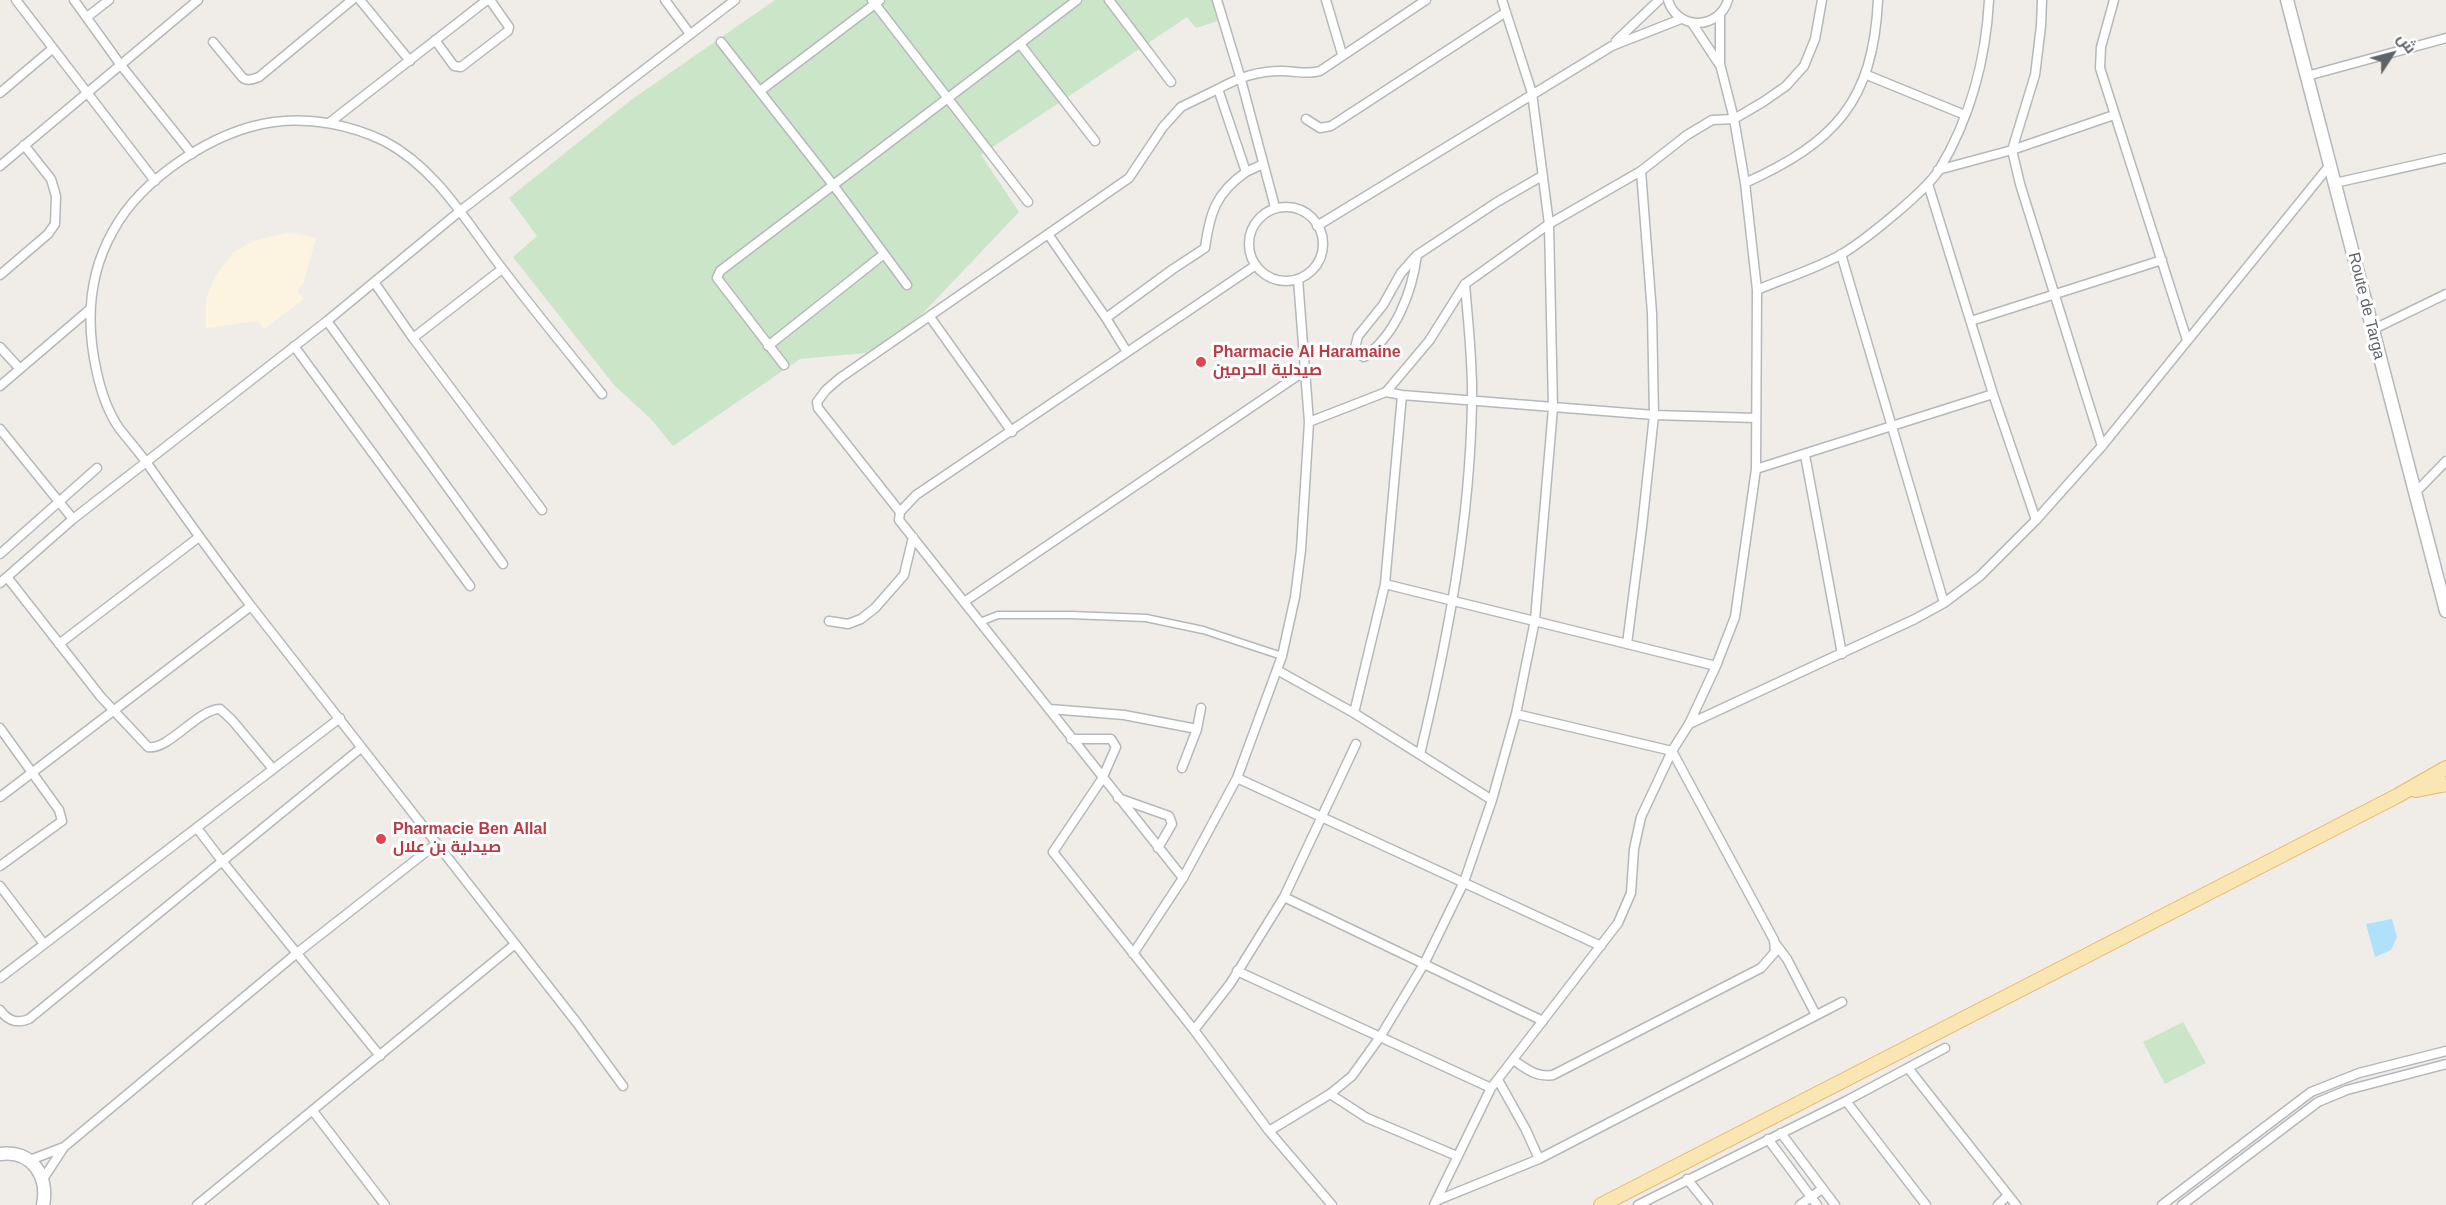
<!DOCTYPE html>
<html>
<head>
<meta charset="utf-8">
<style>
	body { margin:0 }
	#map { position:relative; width:2446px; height:1205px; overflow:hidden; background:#f0ede8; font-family:Helvetica,Cairo,sans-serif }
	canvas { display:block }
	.north { position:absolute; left:2362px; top:24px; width:60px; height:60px; -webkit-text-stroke:4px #fff; paint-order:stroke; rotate:54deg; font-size:16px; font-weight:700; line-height:24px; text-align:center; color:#5f6467 }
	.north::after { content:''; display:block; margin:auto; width:21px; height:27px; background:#5f6467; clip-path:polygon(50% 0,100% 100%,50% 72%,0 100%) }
</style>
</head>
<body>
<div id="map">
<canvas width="2446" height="1205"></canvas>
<div class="north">ش</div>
</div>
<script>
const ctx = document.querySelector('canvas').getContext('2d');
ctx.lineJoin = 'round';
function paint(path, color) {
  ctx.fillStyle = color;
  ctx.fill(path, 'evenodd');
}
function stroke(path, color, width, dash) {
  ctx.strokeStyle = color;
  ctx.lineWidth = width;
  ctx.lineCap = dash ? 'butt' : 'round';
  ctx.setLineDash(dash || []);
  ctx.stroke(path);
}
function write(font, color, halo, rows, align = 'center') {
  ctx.font = font + ' Helvetica,Cairo,sans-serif';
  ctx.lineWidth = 6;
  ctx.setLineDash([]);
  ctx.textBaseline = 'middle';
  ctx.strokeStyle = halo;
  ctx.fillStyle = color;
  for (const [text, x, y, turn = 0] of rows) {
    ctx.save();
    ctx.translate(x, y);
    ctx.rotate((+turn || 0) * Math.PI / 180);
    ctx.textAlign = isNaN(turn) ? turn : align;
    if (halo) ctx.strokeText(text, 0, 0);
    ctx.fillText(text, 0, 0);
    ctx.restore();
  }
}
const commercial = new Path2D(`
	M286,233l13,1 17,4 -13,46 -6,6 7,9 -40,30 -6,-8 -52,7v-29l10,-24 17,-22 20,-12z`);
const green = new Path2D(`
	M775,0h437l6,21 -22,7 -9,-11 -206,138 38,57 -94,99 -33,30 -27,12 -65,6 -127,87 -22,-27 -37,-34 -101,-128 24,-21 -28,-38 122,-98z
	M2183,1022l23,41 -41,21 -22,-42z`);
const water = new Path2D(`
	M2392,919l5,18 -6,13 -16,7 -9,-33z`);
const pedestrian = new Path2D(`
	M980,622l18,-7h73l75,3 57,12 79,26`);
const minor = new Path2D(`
	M16,0l139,181
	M74,0l46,64 72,90
	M360,0l50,61
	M665,0l25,34
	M872,0l156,202
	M1109,0l62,82
	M1217,0l23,76 35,131
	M1326,0l16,54
	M1668,0c9,31 51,30 60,0
	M2042,0l-1,26 -6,49 -23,75 8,34 82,262
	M2114,0l-13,47 -1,21 87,272
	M87,17l22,-17
	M1692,23l27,41
	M435,40l19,26 7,1 47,-36 1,-4 -19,-27
	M1616,41l43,-41
	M213,42l29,35c5,5 11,2 17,0l93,-77
	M721,42l113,144 73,99
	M1020,44l75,97
	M1867,75l98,40
	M2307,76l139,-38
	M1218,89c22,-12 39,-18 64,-18 13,0 25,4 38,0l106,-71
	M760,91l120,-91
	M0,93l52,-44
	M1306,119l14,9 11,-2 175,-114
	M329,123l158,-123
	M0,166l198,-166
	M1938,170l74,-20 102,-35
	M1246,172l17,-8
	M1745,183c90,-41 128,-81 133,-183
	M2335,183l111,-25
	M1928,184l65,210 43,126
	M1249 244a37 37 0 1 1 74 0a37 37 0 1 1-74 0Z
	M1317,226l295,-180 69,-27
	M1048,234l58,84 21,34
	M1841,254l103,349
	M1417,255c-5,37 -21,80 -53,102l-5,-3 -4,-6 3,-12 25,-31 18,-32 16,-18 80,-53 45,-26
	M0,275l48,-41 7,-10 1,-28 -5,-17 -27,-34
	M374,282l39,56 129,172
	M1757,290c28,-12 59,-21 85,-36 23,-14 83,-62 97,-84 31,-51 47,-111 50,-170
	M930,317l82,115
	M327,321l176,243
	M1971,321l191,-61
	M2372,330l74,-36
	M413,338l89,-69
	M294,346l176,240
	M768,346l116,-92
	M0,347l20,22
	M784,365l-67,-87 3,-7 357,-271
	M0,386l89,-76
	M1386,392l16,3 252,20 102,3
	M602,394c-33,-41 -66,-81 -98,-123 -36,-46 -66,-102 -120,-130 -33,-16 -74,-24 -110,-19 -60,8 -133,57 -161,109 -25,44 -27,94 -16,142 4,18 11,39 22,55 10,13 21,25 30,38 33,47 67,94 102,140l326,417 46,63
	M1309,422l77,-30 43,-51 36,-57 84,-60 92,-53 46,-36 25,-15 22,-1 29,-17 23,-16 18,-20 11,-27 7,-39
	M0,429l73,90
	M1805,455l37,199
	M1756,469l237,-75
	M2415,493l31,-32
	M900,512l-82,-104 -1,-6 9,-12 14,-12 289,-200 34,-51 18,-20 37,-18 28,83c-30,21 -36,40 -41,76l-32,21 -67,49
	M0,554l97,-86
	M7,577l94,120 47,50c20,4 50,-38 72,-38l12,11 41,49
	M0,583l73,-64 254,-198 133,-110 275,-211
	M1385,584l331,82
	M964,602l342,-232
	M829,621l19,3 13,-5 14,-11 29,-33 9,-38
	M59,644l140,-107
	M1627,644l15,-117 12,-112 -2,-102 -11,-142
	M1277,670l77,43 138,87
	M1050,709l74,6 73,14
	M1354,713l31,-129 17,-189
	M1689,724l226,-105 29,-16 36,-27 56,-56 66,-74 228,-281
	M0,728l59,82 3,11 -62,45
	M1071,739h40l5,8 -14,32 -49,73 141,178 75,101 63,74
	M1420,754c28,-115 50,-233 52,-352 1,-39 -4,-79 -7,-118
	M1182,768l15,-39 4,-21
	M1237,778l364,168
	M0,797l251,-191
	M1118,798l51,18 3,8 -14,24
	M197,828l25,33 158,195
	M1183,878l-284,-358 1,-8 16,-17 340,-230
	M0,886l44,58
	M1284,897l259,124
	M1775,943l12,16 29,56
	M1133,954l50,-76 54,-100 45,-122 13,-59 6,-47 8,-128 -11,-143
	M1237,971l254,117
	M0,978l340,-260
	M0,1010c8,11 17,14 29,9l332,-271
	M1194,1030l36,-46 54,-87 72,-153
	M1513,1060c14,9 24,18 40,15l208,-107 14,-16 -1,-12 -102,-189 -156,-37
	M1908,1068l108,137
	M1498,1080l28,50 13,29
	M1330,1094l37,24 90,38
	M1846,1101l80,104
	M313,1111l72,94
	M1269,1131l61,-37 22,-18 28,-39 44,-73 40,-82 28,-82 24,-86 19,-94 18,-212 -4,-184 -17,-131 -30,-93
	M1781,1133l54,72
	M1768,1139l49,66
	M30,1160l34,-13
	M43,1179l21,-32 233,-194 139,-109
	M1687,1179l21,26
	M1438,1200l101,-41 303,-157
	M197,1205l317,-260
	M1434,1205l57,-117 127,-165 13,-30 3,-44 7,-32 31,-66 17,-27 27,-58 19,-49 21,-148 1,-179 -12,-107 -11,-64 -14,-55v-49
	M1638,1205l208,-104 99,-53
	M1800,1205l22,-16
	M1998,1205l10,-10
	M2162,1205l149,-113 48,-19 87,-22
	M2182,1205l136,-103 29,-12 99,-26`);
const secondary = new Path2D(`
	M2287,0l159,611
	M0,1154c32,-5 49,23 43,51`);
const primary = new Path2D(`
	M2416,790l30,-6
	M1601,1205l796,-409 49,-28`);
const markers = [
	[1201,362,6,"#e0444e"],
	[381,839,6,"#e0444e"]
];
const streetNames = [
	["Route de Targa",2366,306,76]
];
const healthNames = [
	["Pharmacie Al Haramaine",1213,353],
	["صيدلية الحرمين",1213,371],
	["Pharmacie Ben Allal",393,830],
	["صيدلية بن علال",393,848]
];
paint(commercial, '#fcf3e1');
paint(green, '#cae5c7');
paint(water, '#afe1fa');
stroke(pedestrian, '#b5b8bb', 9);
stroke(minor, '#b5b8bb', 11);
stroke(secondary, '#b4b8bb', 15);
stroke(primary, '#e9b669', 16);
stroke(pedestrian, '#fff', 6);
stroke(minor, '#fff', 8);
stroke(secondary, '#fff', 12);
stroke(primary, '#fae6b3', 14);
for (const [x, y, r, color] of markers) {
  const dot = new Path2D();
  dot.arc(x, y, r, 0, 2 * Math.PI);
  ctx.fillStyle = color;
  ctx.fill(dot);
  stroke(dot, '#fff', 2);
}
write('16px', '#5f6467', '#fff', streetNames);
write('bold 16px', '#be3a42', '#fff', healthNames, 'left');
</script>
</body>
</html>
